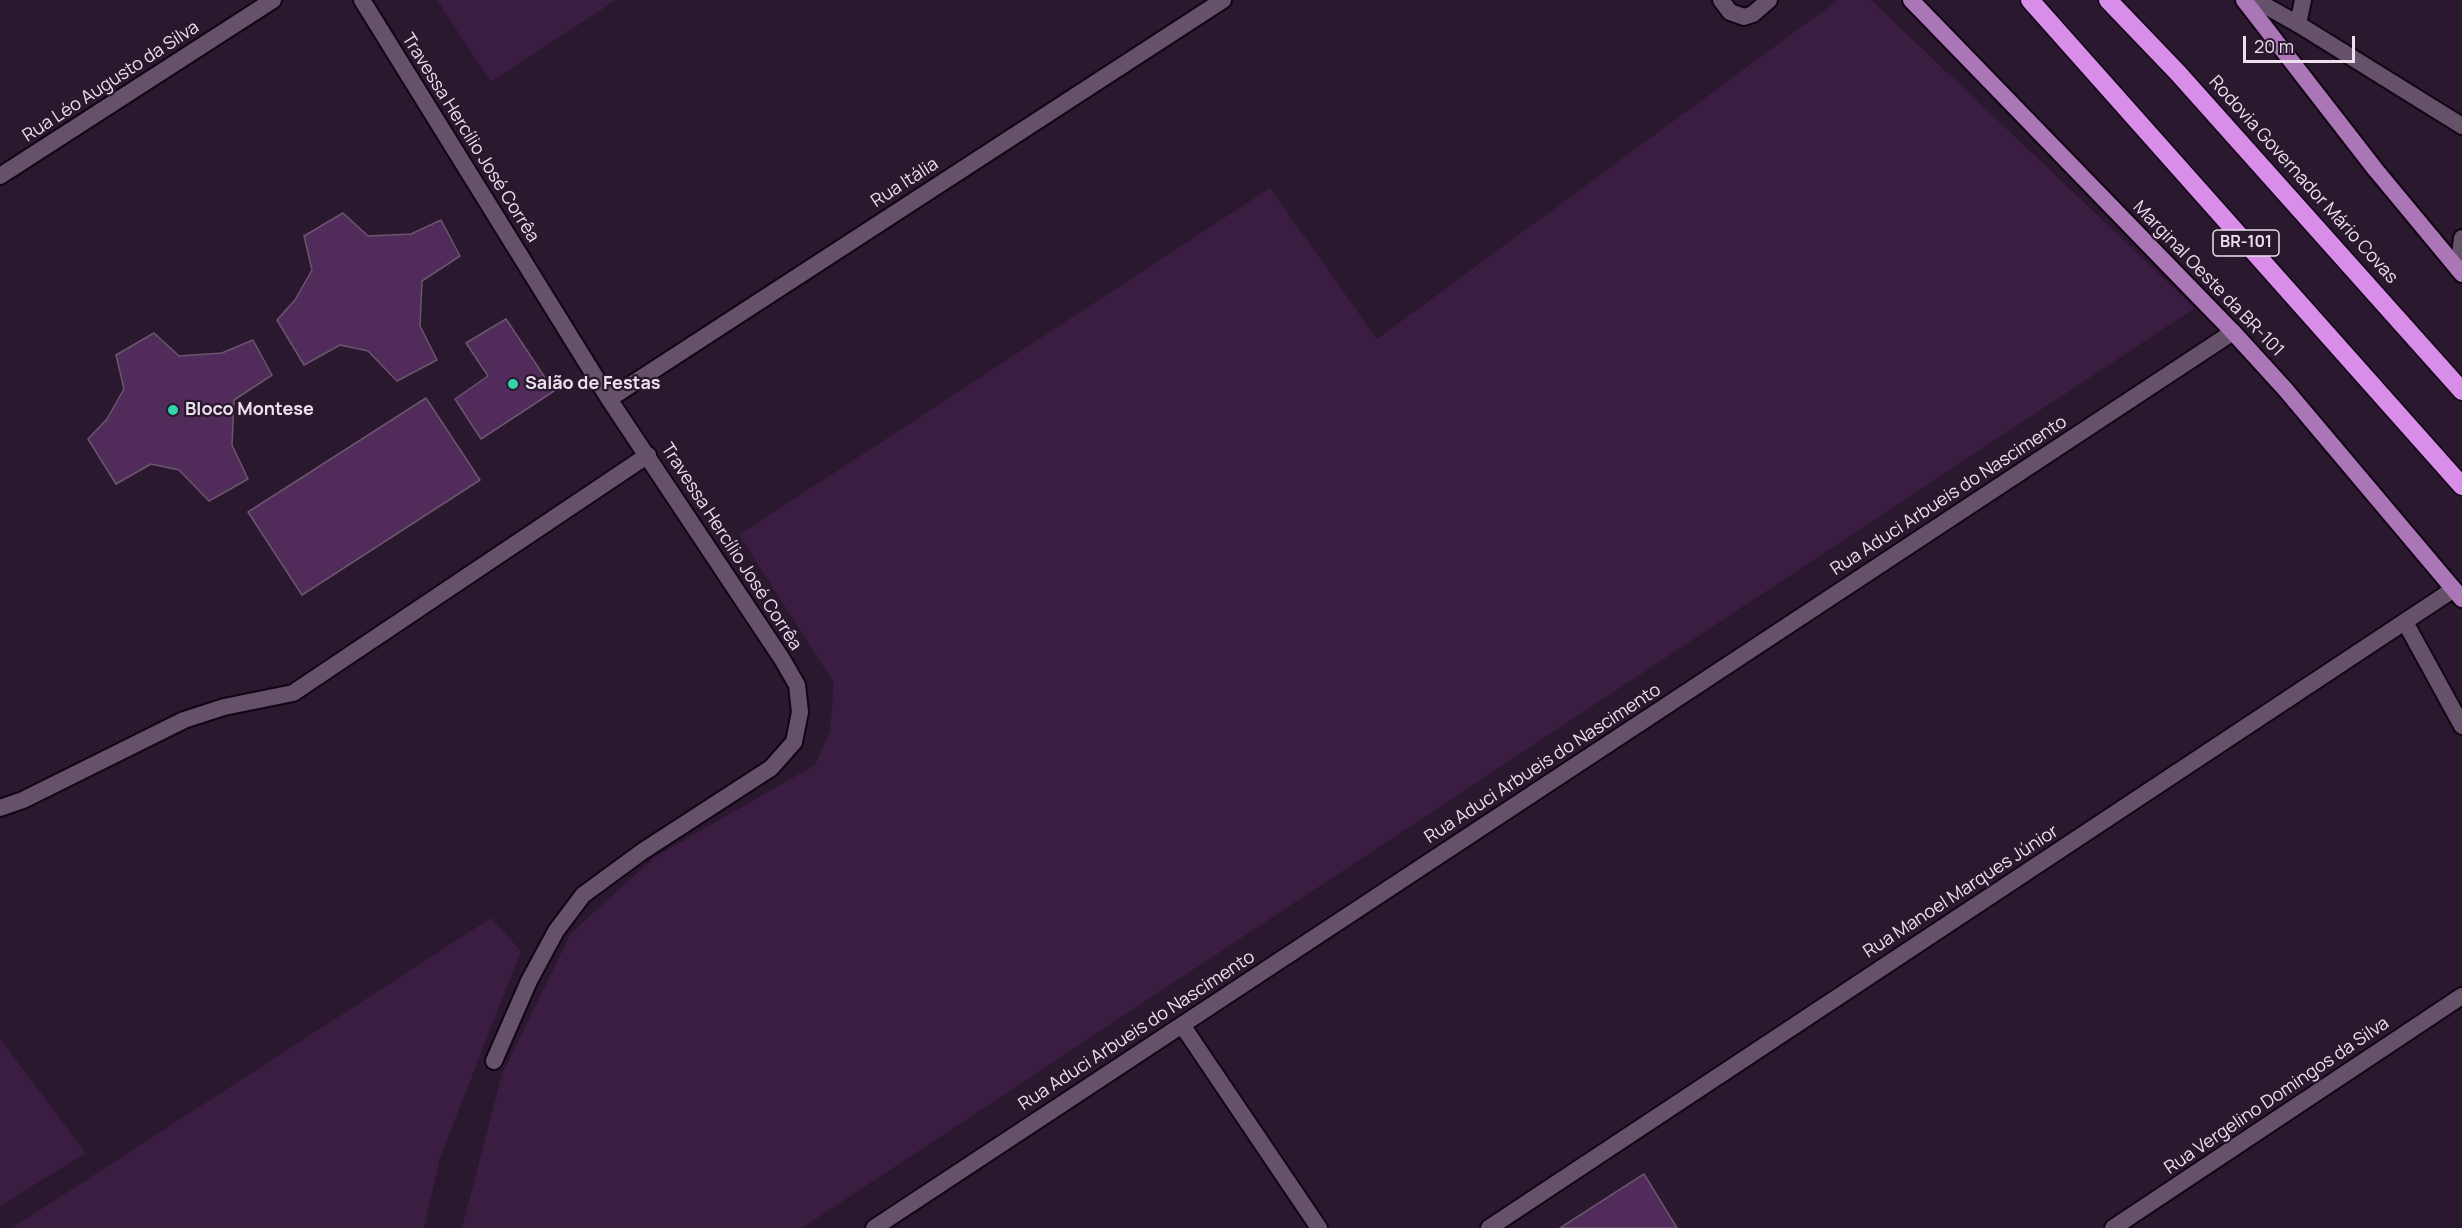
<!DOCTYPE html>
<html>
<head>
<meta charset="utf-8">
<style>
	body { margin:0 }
	#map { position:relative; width:2462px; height:1228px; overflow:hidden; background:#2a182e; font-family:Manrope,sans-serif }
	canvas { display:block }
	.scale { position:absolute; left:2243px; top:36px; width:112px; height:27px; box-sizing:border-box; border:3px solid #ece0ee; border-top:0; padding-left:8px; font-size:18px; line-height:21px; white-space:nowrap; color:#ece0ee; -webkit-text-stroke:4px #2a182e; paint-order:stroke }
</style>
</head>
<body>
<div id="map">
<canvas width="2462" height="1228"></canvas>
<div class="scale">20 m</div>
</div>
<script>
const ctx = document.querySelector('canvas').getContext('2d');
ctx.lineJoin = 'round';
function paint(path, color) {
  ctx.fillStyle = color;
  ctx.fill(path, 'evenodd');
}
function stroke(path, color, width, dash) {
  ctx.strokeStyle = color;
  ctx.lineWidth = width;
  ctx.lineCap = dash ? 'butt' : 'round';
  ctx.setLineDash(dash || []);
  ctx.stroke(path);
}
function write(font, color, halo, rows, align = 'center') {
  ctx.font = font + ' Manrope,sans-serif';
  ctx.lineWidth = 4.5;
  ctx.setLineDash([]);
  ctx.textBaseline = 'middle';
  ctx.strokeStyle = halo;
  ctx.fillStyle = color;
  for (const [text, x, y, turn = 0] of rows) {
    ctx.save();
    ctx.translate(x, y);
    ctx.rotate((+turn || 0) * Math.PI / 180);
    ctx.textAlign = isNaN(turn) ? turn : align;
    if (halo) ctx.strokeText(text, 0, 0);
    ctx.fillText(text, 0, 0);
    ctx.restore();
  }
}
const green = new Path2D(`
	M437,0h179l-125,82z
	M1838,0h33l324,308 -1393,920h-340l40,-154 69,-141 84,-76 160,-92 15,-34 4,-48 -95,-148 531,-347 107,151z
	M491,918l30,33 -81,207 -16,70h-412z
	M0,1039l86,114 -86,53z`);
const building = new Path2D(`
	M343,213l25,23 43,-2 30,-14 19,36 -38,25 -2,45 17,34 -40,21 -29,-30 -28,-6 -36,20 -27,-45 18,-20 17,-30 -8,-34z
	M506,319l48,72 -73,48 -26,-40 33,-23 -22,-33z
	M154,333l25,23 43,-3 31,-13 19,35 -38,25 -2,45 16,34 -39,22 -30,-31 -28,-6 -35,20 -28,-45 19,-20 17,-30 -8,-34z
	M426,398l54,82 -178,115 -54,-83z
	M1644,1174l33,54h-117z`);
const service = new Path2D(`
	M1721,0l9,12 14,5 9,-3 16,-14
	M2298,24l5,-24
	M2405,622l57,104
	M0,808l23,-8 161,-80 40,-13 69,-14 355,-238`);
const minor = new Path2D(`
	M362,0l247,399 173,260 15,26 3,27 -6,30 -23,26 -128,83 -60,44 -27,36 -27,50 -35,80
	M0,176l273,-176
	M609,399l614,-399
	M1182,1025l137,203
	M874,1228l1359,-896
	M1489,1228l965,-639
	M2113,1228l349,-232`);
const tertiary = new Path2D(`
	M2255,0l43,24 164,102
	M2458,269l4,-31`);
const primary = new Path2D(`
	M1911,0l322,332 52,57 177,210
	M2244,0l131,169 87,105`);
const motorway = new Path2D(`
	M2030,0l432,486
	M2108,0l70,73 284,318`);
const markers = [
	[513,384,6,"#31d4a9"],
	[173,410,6,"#31d4a9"]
];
const shields = [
	[2246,243,66]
];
const shieldNames = [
	["BR-101",2246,243]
];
const streetNames = [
	["Rua Léo Augusto da Silva",111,82,-33],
	["Travessa Hercílio José Corrêa",470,138,58],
	["Rodovia Governador Mário Covas",2303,180,48],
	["Rua Itália",905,183,-33],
	["Marginal Oeste da BR-101",2208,279,46],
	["Rua Aduci Arbueis do Nascimento",1949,496,-33],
	["Travessa Hercílio José Corrêa",731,547,57],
	["Rua Aduci Arbueis do Nascimento",1543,764,-33],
	["Rua Manoel Marques Júnior",1961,892,-33],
	["Rua Aduci Arbueis do Nascimento",1137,1031,-33],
	["Rua Vergelino Domingos da Silva",2277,1096,-34]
];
const poiNames = [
	["Salão de Festas",525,384],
	["Bloco Montese",185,410]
];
paint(green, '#3a1d41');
paint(building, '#512b5a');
stroke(building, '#6a566e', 1.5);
stroke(service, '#120415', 20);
stroke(minor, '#120415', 20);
stroke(tertiary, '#120415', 20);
stroke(primary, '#120415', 20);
stroke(motorway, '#120415', 21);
stroke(service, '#65516a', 16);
stroke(minor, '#65516a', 16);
stroke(tertiary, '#65516a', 16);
stroke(primary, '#aa76b6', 16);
stroke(motorway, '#d88ee9', 18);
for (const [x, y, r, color] of markers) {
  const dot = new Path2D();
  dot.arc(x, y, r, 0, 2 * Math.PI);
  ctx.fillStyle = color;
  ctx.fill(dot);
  stroke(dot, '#2a182e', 2);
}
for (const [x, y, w] of shields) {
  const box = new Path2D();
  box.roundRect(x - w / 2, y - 13, w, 26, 4.5);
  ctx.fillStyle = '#2a182e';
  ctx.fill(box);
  stroke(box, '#ece0ee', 1.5);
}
write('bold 16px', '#ece0ee', null, shieldNames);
write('18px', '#ece0ee', '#2a182e', streetNames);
write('bold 18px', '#ece0ee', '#2a182e', poiNames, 'left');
</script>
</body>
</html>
